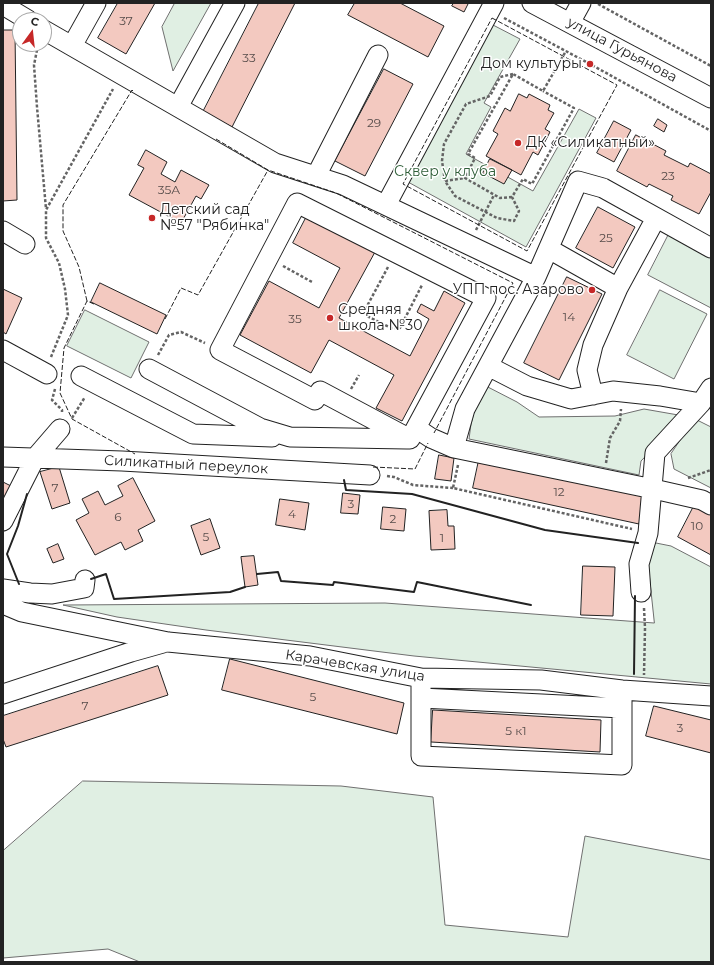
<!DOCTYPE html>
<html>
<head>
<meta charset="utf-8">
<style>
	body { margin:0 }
	#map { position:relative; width:714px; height:965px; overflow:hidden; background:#fff; font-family:Montserrat,sans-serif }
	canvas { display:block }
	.frame { position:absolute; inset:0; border:4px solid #222; pointer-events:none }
	.north { position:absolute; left:12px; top:12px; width:40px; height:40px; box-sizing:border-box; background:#fff; border:1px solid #a7a7a7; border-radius:50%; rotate:15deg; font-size:11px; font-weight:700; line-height:16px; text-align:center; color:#222 }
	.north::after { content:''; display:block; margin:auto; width:14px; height:18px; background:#c62828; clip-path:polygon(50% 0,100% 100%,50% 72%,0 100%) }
</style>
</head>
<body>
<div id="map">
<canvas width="714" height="965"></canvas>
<div class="frame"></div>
<div class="north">С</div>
</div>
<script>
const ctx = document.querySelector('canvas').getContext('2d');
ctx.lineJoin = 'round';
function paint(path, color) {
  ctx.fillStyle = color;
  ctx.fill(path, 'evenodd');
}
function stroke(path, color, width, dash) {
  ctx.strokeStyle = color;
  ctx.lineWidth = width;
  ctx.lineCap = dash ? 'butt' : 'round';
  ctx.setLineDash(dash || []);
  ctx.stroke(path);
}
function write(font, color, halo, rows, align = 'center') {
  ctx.font = font + ' Montserrat,sans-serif';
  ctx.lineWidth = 3;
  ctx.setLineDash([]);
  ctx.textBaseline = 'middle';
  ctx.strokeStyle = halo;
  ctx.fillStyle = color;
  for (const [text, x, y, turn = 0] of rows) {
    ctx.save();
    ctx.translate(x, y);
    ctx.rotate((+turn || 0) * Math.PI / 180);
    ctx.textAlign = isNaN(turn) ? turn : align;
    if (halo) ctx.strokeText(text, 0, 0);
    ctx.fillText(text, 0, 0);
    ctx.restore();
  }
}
const green = new Path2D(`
	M175,3h36l-38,68 -11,-44z
	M493,25l27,14 -36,64 7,4 -25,47 67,37 46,-82 17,9 -70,129 -118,-65z
	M669,234l42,23v51l-63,-33z
	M660,290l47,24 -33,65 -47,-24z
	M85,310l64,32 -18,36 -64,-32z
	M482,384l35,18 22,15 76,-1 29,-7 40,7 -43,45 -2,14 -170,-36 2,-15z
	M695,419l16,8v61l-37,-19 -3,-15z
	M646,541l25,5 40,21v117l-297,-28 -208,-26 -89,-13 -54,-12 322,-2 269,20z
	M83,781l258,5 92,11 12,128 123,12 17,-101 126,24v102h-571l-32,-13 -105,9v-107z`);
const building = new Path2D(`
	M118,3h37l-29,51 -28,-16z
	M259,3h36l-63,124 -29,-15z
	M355,3h45l44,23 -16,31 -80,-42z
	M454,3h12l2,1 -4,8 -12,-6z
	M3,30h12l2,170 -14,1z
	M384,69l29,15 -48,92 -30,-15z
	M519,94l8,4 2,-4 21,11 -2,5 6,3 -9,16 5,3 -12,23 -5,-3 -12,23 -35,-19 12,-22 -5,-3 12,-23 5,3z
	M658,119l9,6 -3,7 -10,-6z
	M614,121l17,9 -17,32 -17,-9z
	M636,135l30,16 -2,4 24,12 2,-4 21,11v18l-12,22 -28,-14 2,-4 -24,-12 -2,3 -30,-16z
	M146,150l21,12 -6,12 14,8 6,-12 28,15 -8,14 -5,-3 -15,27 -52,-28 15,-27 -6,-3z
	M490,159l22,11 -8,14 -21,-11z
	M598,207l37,20 -22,41 -37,-20z
	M307,216l68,36 -36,66 71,38 19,-37 -12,-7 4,-8 13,7 10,-20 21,12 -63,118 -26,-13 18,-33 -65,-35 -18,33 -71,-38 29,-54 50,27 21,-40 -47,-25z
	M567,277l35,17 -43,86 -35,-17z
	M100,283l66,32 -9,19 -66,-32z
	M3,289l19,9 -16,36 -3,-2z
	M439,455l15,3 -3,23 -16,-2z
	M479,460l166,37 -6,27 -166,-36z
	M59,467l11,36 -18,6 -12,-37z
	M133,478l22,43 -17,9 5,11 -18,9 -4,-8 -26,13 -19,-35 13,-7 -7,-14 16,-8 7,14 18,-9 -5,-10z
	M3,482l8,4 -8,16z
	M343,493l17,2 -2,19 -17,-1z
	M280,499l29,4 -4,27 -29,-5z
	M694,506l17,9v40l-33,-18z
	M383,507l23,2 -2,22 -23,-2z
	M447,510l1,16h6l1,23 -24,1 -2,-39z
	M210,519l10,29 -19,7 -10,-29z
	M58,544l6,15 -11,4 -6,-14z
	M254,556l4,29 -13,2 -4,-30z
	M583,566l32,1 -2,49 -32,-1z
	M230,659l174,44 -7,31 -175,-44z
	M158,666l10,29 -162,52 -3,-8v-23z
	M654,706l57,14v33l-65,-17z
	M433,710l168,10 -1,32 -169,-10z`);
const path = new Path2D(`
	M598,4l113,62
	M504,18l86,46 121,67
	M38,45l-4,20 3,42 9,102
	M513,74l-13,3 -10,19 -24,8 -22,40 -2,17 3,20 10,15 42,22 17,3 5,-10 -7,-14 11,-18 9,5 42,-76 -31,-17
	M445,181l20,-3
	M512,197l-12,1 -35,-20 10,-20 -7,-4 45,-80 30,17 23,-40
	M476,230l18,-35
	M283,266l29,16
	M388,267l-22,41 1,8 24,12h9l22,-43
	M158,355l11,-20 12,-3 24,11
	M51,357l17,-42 -3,-26 -6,-26 -13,-25v-28l67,-121
	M55,389l-3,11 10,10v2
	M351,389l8,-14
	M72,418l13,-21
	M606,463l4,-25 10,-17 1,-12
	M458,465l-5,23 179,41
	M387,476l7,1 19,8 40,3
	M688,478l23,-8
	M644,608l1,20 -1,47`);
const minor = new Path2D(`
	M532,3l179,95
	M3,5l25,15
	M570,23l11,-20
	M44,30l231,133 68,22 193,92
	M72,46l24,-43
	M178,107l57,-104
	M316,176l62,-121
	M297,203l189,95 -76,141 -90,-48 -5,9 -95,-50z
	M386,205l108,-202
	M3,231l22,13
	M549,249l69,39 38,-70
	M3,350l44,24
	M488,366l39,20 44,13 42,-8 47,5 41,7
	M149,369l111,59 30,9 117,2
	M81,376l112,58 79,3
	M593,395l-6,-25 6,-25 25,-57
	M416,428l15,10 23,10 11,-39 71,-132 42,-96 25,7 108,60
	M454,448l204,42 44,10 9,5
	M3,457l119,4 248,14
	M3,521l32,-63 25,-29
	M3,589l27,4 22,1 32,-6 1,-8
	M641,592l-2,-28 9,-31 7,-80 46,-50 10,-15
	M3,604l19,8 146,30 142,14 111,22 120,2 81,10 89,6
	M421,678v78l201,9v-75
	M3,694l128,-42 32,-9
	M421,698l201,10`);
const fence = new Path2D(`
	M492,18l125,67 -90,166 -124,-67z
	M216,139l52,31 68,23 177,90 -79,150
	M87,301l-8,-34 -16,-36v-26l69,-115 1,1
	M94,304l-7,-3 -23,47 -4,45 12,26 63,35
	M165,319l16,-31 17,7 70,-125
	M373,467l42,2 13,-26`);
const wall = new Path2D(`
	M344,480l2,10 66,4 133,36 93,13
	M257,574l21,-2 3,9 52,4 1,-3 80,10 3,-10 114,23
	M91,579l15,-5 8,25 116,-7 15,-5
	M19,584l-12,-30 11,-28 9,-32
	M634,674l1,-78`);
const markers = [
	[590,64,4,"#c62828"],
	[518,143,4,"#c62828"],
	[152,218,4,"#c62828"],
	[592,290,4,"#c62828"],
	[330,318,4,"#c62828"]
];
const numberNames = [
	["37",126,21],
	["33",249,58],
	["29",374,123],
	["23",668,176],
	["35А",169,190],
	["25",606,238],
	["14",569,317],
	["35",295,319],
	["7",55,488],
	["12",559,492],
	["3",351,504],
	["4",292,514],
	["6",118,517],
	["2",393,519],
	["10",697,526],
	["5",206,537],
	["1",442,538],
	["5",313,697],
	["7",85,706],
	["3",680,728],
	["5 к1",516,731]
];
const streetNames = [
	["улица Гурьянова",622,50,28],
	["Силикатный переулок",186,465,3],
	["Карачевская улица",355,666,9]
];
const poiNames = [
	["Дом культуры",582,64,"right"],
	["ДК «Силикатный»",526,143],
	["Детский сад",160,210],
	["№57 \"Рябинка\"",160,226],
	["УПП пос. Азарово",584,290,"right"],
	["Средняя",338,310],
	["школа №30",338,326]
];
const parkNames = [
	["Сквер у клуба",445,172]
];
paint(green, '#e0efe3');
stroke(green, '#6f6f6f', 1);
paint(building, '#f3c9c0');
stroke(building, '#222', 1);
stroke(minor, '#222', 21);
stroke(path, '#646464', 2.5, [3, 2]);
stroke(minor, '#fff', 19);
stroke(fence, '#222', 1, [5, 2]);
stroke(wall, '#222', 2);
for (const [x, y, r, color] of markers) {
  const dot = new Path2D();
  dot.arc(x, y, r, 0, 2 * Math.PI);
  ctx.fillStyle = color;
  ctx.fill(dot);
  stroke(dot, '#fff', 1.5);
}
write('12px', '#564c4a', null, numberNames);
write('14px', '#222', '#fff', streetNames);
write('14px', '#222', '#fff', poiNames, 'left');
write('14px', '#2f5e38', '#fff', parkNames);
</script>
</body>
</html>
